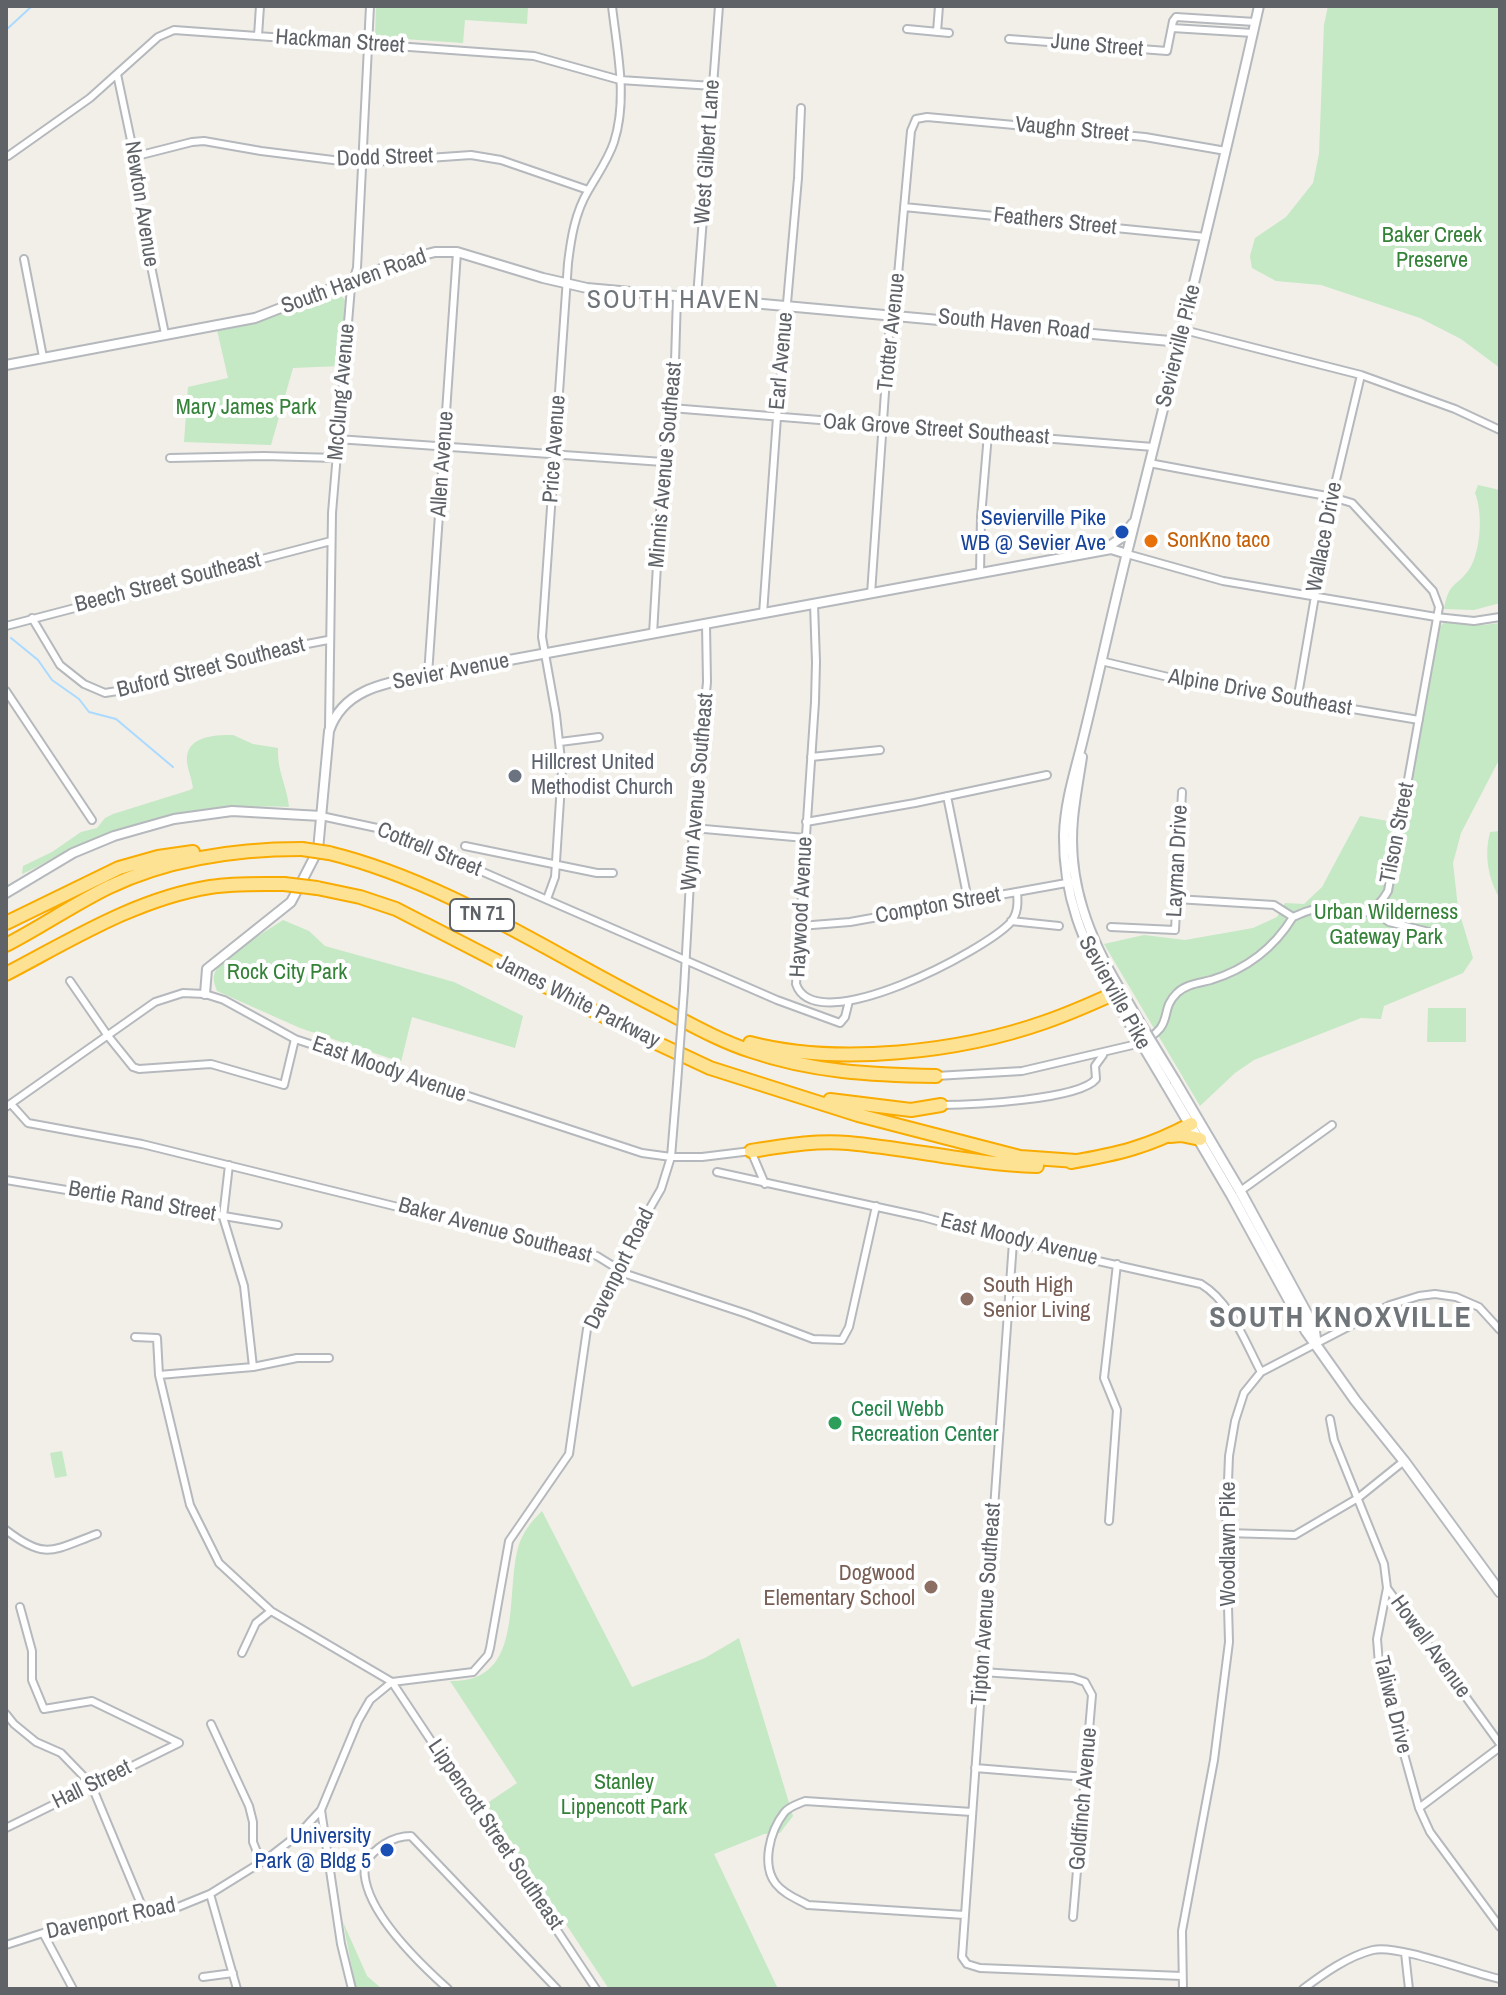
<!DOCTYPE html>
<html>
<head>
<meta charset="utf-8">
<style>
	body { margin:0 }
	#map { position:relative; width:1506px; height:1995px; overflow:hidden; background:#f1efe8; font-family:"Archivo Narrow",sans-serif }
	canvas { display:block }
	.frame { position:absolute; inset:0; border:8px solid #5f6368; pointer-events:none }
</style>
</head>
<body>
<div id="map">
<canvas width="1506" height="1995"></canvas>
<div class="frame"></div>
</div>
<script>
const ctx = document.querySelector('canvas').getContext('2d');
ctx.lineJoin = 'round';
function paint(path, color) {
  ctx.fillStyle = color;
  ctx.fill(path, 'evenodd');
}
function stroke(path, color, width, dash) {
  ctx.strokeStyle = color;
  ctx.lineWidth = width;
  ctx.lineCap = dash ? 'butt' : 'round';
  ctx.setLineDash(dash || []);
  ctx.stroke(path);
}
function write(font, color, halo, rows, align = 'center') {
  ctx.font = font + ' "Archivo Narrow",sans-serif';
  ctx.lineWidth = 8;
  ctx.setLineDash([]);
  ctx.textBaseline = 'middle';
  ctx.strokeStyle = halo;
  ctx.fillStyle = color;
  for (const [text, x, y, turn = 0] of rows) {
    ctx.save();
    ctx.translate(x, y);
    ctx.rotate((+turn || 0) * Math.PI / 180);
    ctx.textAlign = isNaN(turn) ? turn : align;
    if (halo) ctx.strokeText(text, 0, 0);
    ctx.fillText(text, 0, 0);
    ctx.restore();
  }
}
const green = new Path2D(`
	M376,6h157l-5,1 -1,17 -62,-4 -2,23 -88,-6z
	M1328,6h172v362l-39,-29 -41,-21 -99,-33 -45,-4 -24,-13 -2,-12 5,-18 31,-21 27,-34 6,-29 5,-129z
	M334,294h5l6,6 -5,66 -47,2 -22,77 -87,-3 4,-55 40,-9 -11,-48 39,-8z
	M1478,485l22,5v113l-26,7 -30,-1c5,-29 13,-21 26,-41 11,-18 13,-56 5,-75z
	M1445,622l38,3 17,-2v135l-39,75 -8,30 5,45 15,50 -10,15 -79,33 -3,13 -20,-1 -107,42 -19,13 -35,33 -96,-162 40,-9 41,5 68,-12 24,-11 8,-14 19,1 18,-17 38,-71 28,5 9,-2 18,-89 16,-105 8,2z
	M233,735l20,9 25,4c-1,24 9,37 11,59 -72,-3 -139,10 -206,36 -22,9 -40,22 -61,31l1,-8 29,-14 29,-20 16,-4 8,-10 8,-4 77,-24 3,-2c-1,-9 -5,-17 -6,-26 -2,-26 27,-27 46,-27z
	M1500,831v68c-12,-20 -16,-44 -10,-67z
	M283,920l26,11 16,15 129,36 69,34 -8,32 -103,-31 -11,45 -101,-34 -83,-37c-2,-6 -5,-12 -2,-19 7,-16 52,-41 68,-52z
	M1428,1008h38v34h-39z
	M62,1451l5,25 -12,2 -5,-25z
	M542,1511l90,176 73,-29 34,-20 54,178 -13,17 -16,1 -50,20 64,135h-169l-123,-185 31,-21 -67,-102c75,2 55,-85 68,-133 4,-15 13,-26 24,-37z
	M343,1922l24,54 15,13h-26z`);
const stream = new Path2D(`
	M6,30l26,-24
	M11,638l27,22 14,20 27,19 10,13 27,7 57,48`);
const minor = new Path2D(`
	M1172,28l81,5
	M907,29l42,4
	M937,32l2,-26
	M258,36l2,-30
	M1009,39l158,12 6,-30 3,-4 79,5
	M117,74l16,76v29l32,155
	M8,156l82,-58 68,-61 16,-7 360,26 86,24 93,6
	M133,157l59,-15 12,-1 57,10 96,12 114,-8 30,5 87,30
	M904,207l302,30
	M24,259l19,98
	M697,297l22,-291
	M1184,330l177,45 94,34 45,21
	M671,408l482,39
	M337,439l326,23
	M170,458l94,-2 72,2
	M1127,554l96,27 213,36 38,4 26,-4
	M980,574l1,-57 7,-83
	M871,594l19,-274 5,-12 16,-177 5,-12 11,-2 218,20 81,14
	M814,604l2,58 -1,40 -19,282c19,57 190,-34 215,-62 7,-9 7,-19 6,-30
	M763,614l14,-197 21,-239 3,-70
	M32,618l28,47 24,19 21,9 31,-5 150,-40 42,-8
	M6,626l325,-85
	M653,634l10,-172 12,-100 2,-66
	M1101,661l88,21 230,38
	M428,675l29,-423
	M6,691l86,129
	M1297,701l35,-204 29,-122
	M329,728l3,-215 19,-226 6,-19 13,-262
	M560,742l39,-5
	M811,757l69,-7
	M947,796l21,104
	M321,816l56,12 51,20 349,152 63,23 5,-6 4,-16
	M806,822l109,-19 132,-28
	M693,828l112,10
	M465,846l132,27h16
	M547,899l8,-22 7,-108 -6,-54 -14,-78 26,-374c3,-25 7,-50 20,-72 9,-16 20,-31 26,-49 14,-44 3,-91 -2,-136
	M1176,899l98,6 19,12
	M1380,906l2,11 7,5 48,12
	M1011,921l48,5
	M800,926l50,-4 222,-40
	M1111,927l64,3 7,-138
	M70,981l38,55 25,31 6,2 72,-5 73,21 11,-46
	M684,989l9,-161 14,-146 -1,-58
	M936,1076l86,-5 115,-27c41,-18 20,-32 40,-51 9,-9 23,-10 34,-13 36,-11 63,-32 82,-63 8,-3 16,-8 25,-8 32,1 50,17 70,-18l51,-284 -6,-16 -81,-88 -20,-6 -183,-34
	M11,1104l17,19 114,21 455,112 29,18 121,40 66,25 29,1 7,-13 27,-121
	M941,1105c29,0 138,-5 155,-26l-1,-13 8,-11
	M6,1107l149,-105 28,-9 22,1 19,6 71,39 347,114 29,4h31l49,-6 14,33
	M229,1165l-6,52 21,69 9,81
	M717,1172l206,45 90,25 188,42c30,18 44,58 60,88
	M6,1180l272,45
	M1239,1192l93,-67
	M1013,1242l-51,715 5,7 13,4 202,8
	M135,1337l22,1 2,37 31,130 29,58 52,48 121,71 204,307
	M159,1375l94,-8 44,-9h32
	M1330,1419l4,21 50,124 3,24 -10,51 2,25 40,144 11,24 70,95
	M1109,1521l8,-111 -13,-32 13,-114
	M6,1530c40,31 47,20 91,4
	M1226,1533l69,2 63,-37 46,-37
	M1387,1588l113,156
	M20,1607l12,44v29l12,29 48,-8 87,42
	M242,1653l14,-30 15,-12
	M982,1672l91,6 12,4 7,13 -19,222
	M6,1714l8,10 22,18 25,11 30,31 55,132
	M211,1724l38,82 4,16v20l8,20
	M975,1768l111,9
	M1419,1808l81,-61
	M321,1810l20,134 11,45
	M6,1828l173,-85
	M210,1894l27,95
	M965,1915l-157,-10c-11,-6 -24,-11 -32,-21 -15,-19 -6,-53 8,-71 4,-6 14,-9 21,-12l167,11
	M43,1933l30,56
	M6,1945l37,-12 103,-17 32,-9 32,-13 58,-36 31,-24 22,-24 37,-89 12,-21 22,-18 81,-10 15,-17 2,-7 19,-107 60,-87 18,-125 29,-62 45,-78 10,-32 6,-73
	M1405,1953l4,36
	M203,1977l30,-4
	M448,1989c-29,-26 -90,-84 -83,-126 10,-15 27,-27 46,-27l146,153
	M1183,1989l-1,-58 32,-171 15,-118 -3,-109 3,-77 6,-35 9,-28 17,-21 129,-67 29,-9 16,-2 21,3 23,10 21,23
	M1303,1989c20,-15 45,-33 70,-39 24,-6 99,23 127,29`);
const tertiary = new Path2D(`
	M6,365l249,-47 149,-58 31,-8h22l86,26 44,10 594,54
	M1105,549l16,-11 12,-15
	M1082,757c-3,20 -7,41 -9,62 -6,63 16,119 48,172
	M6,893l67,-40 41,-17 60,-17 58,-8 89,5
	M205,994l2,-25 84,-67 10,-19 17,-33 11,-119c15,-44 59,-48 99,-56l683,-126 16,5
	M1113,994c-30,-50 -50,-99 -49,-159 1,-35 12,-66 20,-100 15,-61 28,-122 43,-182 46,-182 91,-364 132,-547`);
const secondary = new Path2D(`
	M1123,1012l-10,-18 8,-3 18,31
	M1175,1081l65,110 74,136 2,16
	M1166,1084l66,112 74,135 49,69 49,61 96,131`);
const motorway = new Path2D(`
	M329,853c119,29 225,103 334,157 29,15 57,31 88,41 61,21 121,24 185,25
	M317,888l43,9 36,12 252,130 62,29 148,47 162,42 56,4
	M6,923l113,-55 39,-11 35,-5
	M6,945c35,-18 68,-41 103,-58 61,-29 126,-38 193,-38
	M6,974c65,-34 130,-75 204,-87 24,-4 49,-3 74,-3
	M750,1043c88,23 210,9 295,-21 23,-8 46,-18 68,-28
	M830,1100l81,10 30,-5
	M1170,1136l11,-1 19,4
	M751,1151c32,-5 64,-11 97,-8 64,6 126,21 189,23
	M1071,1162c47,-8 77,-15 120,-38`);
const minorBridge = new Path2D(`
	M677,1084l7,-95`);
const secondaryBridge = new Path2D(`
	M1123,1012l43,72
	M1139,1022l36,59`);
const motorwayBridge = new Path2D(`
	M302,849l27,4
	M284,884l33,4`);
const markers = [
	[1122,532,8,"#1a4fb4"],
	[1151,541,8,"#e8710a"],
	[515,776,8,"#6b7280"],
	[967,1299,8,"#8d6e63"],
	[835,1423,8,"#2e9e5b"],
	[931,1587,8,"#8d6e63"],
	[387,1850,8,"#1a4fb4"]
];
const shields = [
	[482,915,64]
];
const shieldNames = [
	["TN 71",482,915]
];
const streetNames = [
	["Hackman Street",340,42,4],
	["June Street",1097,46,5],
	["Vaughn Street",1072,130,5],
	["West Gilbert Lane",708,152,-86],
	["Dodd Street",385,158,-2],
	["Newton Avenue",141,204,81],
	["Feathers Street",1055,222,6],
	["South Haven Road",354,282,-20],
	["South Haven Road",1014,325,6],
	["Trotter Avenue",892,332,-84],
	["Sevierville Pike",1179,346,-76],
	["Earl Avenue",782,361,-85],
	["McClung Avenue",342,392,-85],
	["Oak Grove Street Southeast",936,430,4],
	["Price Avenue",555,449,-86],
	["Allen Avenue",443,464,-86],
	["Minnis Avenue Southeast",666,465,-85],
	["Wallace Drive",1325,537,-79],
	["Beech Street Southeast",168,583,-14],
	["Buford Street Southeast",211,668,-14],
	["Sevier Avenue",451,672,-11],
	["Alpine Drive Southeast",1260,693,10],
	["Wynn Avenue Southeast",698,792,-85],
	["Tilson Street",1398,833,-79],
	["Cottrell Street",429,850,22],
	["Layman Drive",1178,861,-87],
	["Compton Street",938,906,-10],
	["Haywood Avenue",802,907,-87],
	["Sevierville Pike",1114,993,61],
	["James White Parkway",578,1002,27],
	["East Moody Avenue",389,1070,19],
	["Bertie Rand Street",142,1202,10],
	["Baker Avenue Southeast",495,1231,15],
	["East Moody Avenue",1019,1240,14],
	["Davenport Road",620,1269,-64],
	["Woodlawn Pike",1229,1544,-90],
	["Tipton Avenue Southeast",987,1604,-86],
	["Howell Avenue",1430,1647,54],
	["Taliwa Drive",1392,1705,76],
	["Hall Street",92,1785,-26],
	["Goldfinch Avenue",1084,1799,-85],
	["Lippencott Street Southeast",495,1835,56],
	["Davenport Road",111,1919,-12]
];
const parkNames = [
	["Baker Creek",1432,236],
	["Preserve",1432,261],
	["Mary James Park",246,408],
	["Urban Wilderness",1386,913],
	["Gateway Park",1386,938],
	["Rock City Park",287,973],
	["Stanley",624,1783],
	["Lippencott Park",624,1808]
];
const transitNames = [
	["Sevierville Pike",1106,519],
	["WB @ Sevier Ave",1106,544],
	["University",371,1837],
	["Park @ Bldg 5",371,1862]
];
const foodNames = [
	["SonKno taco",1167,541]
];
const worshipNames = [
	["Hillcrest United",531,763],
	["Methodist Church",531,788]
];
const educationNames = [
	["South High",983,1286],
	["Senior Living",983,1311],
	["Dogwood",915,1574,"right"],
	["Elementary School",915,1599,"right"]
];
const leisureNames = [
	["Cecil Webb",851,1410],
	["Recreation Center",851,1435]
];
const quarterNames = [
	["SOUTH HAVEN",674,301]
];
const districtNames = [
	["SOUTH KNOXVILLE",1341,1319]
];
paint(green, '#c5e8c5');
stroke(stream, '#aadaff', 2);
stroke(minor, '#b5b8bc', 10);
stroke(tertiary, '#b5b8bc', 12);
stroke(secondary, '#b6babf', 13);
stroke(motorway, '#f9ab00', 16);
stroke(minor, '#fff', 6);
stroke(tertiary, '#fff', 8);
stroke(secondary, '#fff', 9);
stroke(motorway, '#fde293', 12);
stroke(minorBridge, '#b5b8bc', 10, []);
stroke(secondaryBridge, '#b6babf', 13, []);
stroke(motorwayBridge, '#f9ab00', 16, []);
stroke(minorBridge, '#fff', 6);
stroke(secondaryBridge, '#fff', 9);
stroke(motorwayBridge, '#fde293', 12);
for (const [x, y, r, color] of markers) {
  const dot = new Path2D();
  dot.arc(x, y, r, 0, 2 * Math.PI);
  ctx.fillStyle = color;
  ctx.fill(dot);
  stroke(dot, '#fff', 3);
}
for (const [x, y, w] of shields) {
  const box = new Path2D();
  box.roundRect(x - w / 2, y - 16, w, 32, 6);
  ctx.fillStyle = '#fff';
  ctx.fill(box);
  stroke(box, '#5f6368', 2);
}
write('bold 20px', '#5f6368', null, shieldNames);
write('22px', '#5f6368', '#fff', streetNames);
write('22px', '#348238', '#fff', parkNames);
write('22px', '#164399', '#fff', transitNames, 'right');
write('22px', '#c56008', '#fff', foodNames, 'left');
write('22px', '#5b616d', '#fff', worshipNames, 'left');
write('22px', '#785e54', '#fff', educationNames, 'left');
write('22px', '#27864d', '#fff', leisureNames, 'left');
ctx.letterSpacing = '2px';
write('26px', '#70757a', '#fff', quarterNames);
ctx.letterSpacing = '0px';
ctx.letterSpacing = '2px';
write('bold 30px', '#70757a', '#fff', districtNames);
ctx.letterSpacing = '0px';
</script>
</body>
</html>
